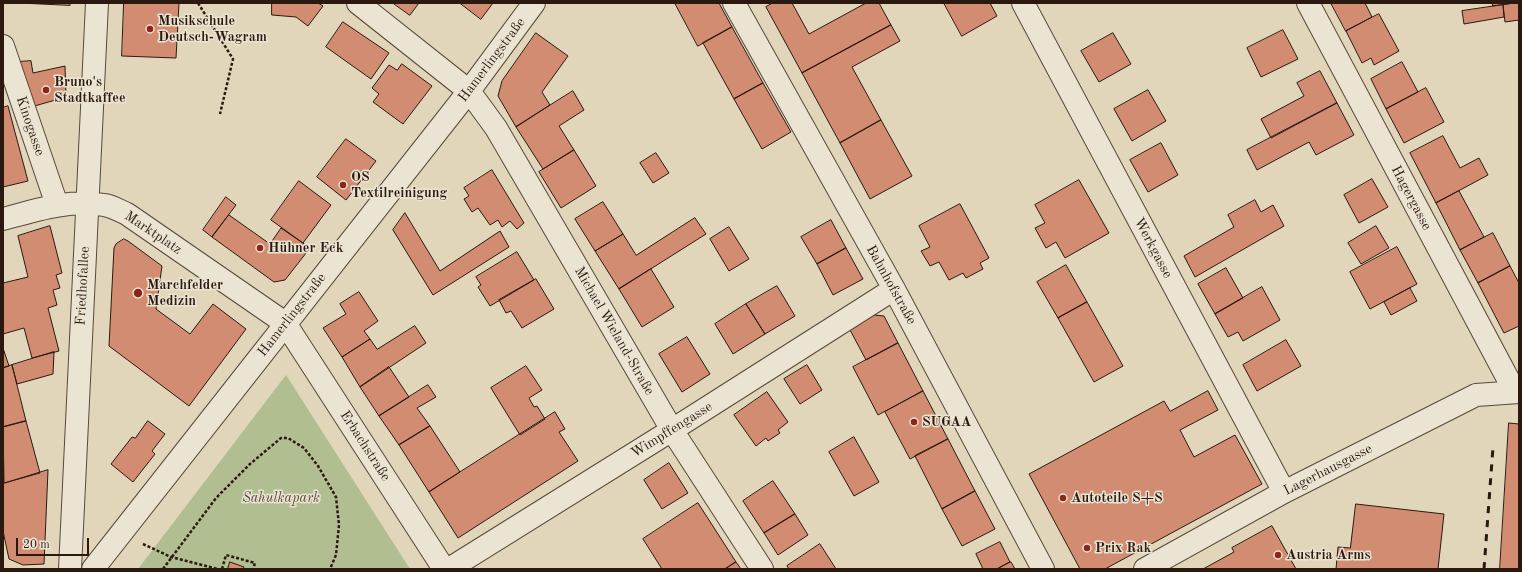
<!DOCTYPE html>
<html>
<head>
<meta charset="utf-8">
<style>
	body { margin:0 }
	#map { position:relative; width:1522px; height:572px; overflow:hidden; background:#e1d5ba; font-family:"Old Standard TT",serif }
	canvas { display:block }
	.frame { position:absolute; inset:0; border:4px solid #2b1910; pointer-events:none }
	.scale { position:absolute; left:16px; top:538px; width:73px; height:18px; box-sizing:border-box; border:2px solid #2b1910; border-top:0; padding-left:5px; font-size:12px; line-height:14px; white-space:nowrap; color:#2b1910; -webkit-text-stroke:3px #ece4d2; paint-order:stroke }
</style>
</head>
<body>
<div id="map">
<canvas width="1522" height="572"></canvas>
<div class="frame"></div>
<div class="scale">20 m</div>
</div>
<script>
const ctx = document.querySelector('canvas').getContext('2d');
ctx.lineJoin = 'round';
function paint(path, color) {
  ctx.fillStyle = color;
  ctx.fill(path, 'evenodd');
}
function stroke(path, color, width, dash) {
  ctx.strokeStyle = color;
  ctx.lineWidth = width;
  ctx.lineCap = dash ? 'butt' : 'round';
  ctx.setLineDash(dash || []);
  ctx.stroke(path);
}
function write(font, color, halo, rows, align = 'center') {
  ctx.font = font + ' "Old Standard TT",serif';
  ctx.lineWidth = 3;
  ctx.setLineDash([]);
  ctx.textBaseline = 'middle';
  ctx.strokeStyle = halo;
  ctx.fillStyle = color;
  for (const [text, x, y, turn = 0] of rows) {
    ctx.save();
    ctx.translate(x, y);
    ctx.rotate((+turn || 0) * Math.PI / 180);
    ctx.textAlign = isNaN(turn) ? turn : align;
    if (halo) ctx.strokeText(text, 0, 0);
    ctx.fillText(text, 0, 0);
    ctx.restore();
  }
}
const green = new Path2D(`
	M286,375l124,194h-272z`);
const building = new Path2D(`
	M20,3h50v2z
	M124,3h55l-3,55 -54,-2z
	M272,3h46l5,3 -15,20 -12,-9 -24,-2z
	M393,3h26l-9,12z
	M460,3h33l-12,16z
	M675,3h44l13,24 -34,19z
	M773,3h19l17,31 57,-31h13l12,22 -89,48 -36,-66z
	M944,3h46l7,13 -35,20z
	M1331,3h34l7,14 -26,14z
	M1493,3h21l-21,3z
	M1514,3h5v17l-14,2 -2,-17z
	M1503,5l1,12 -40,7 -2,-13z
	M1379,14l20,37 -25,14 -3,-7 -9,5 -16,-32z
	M343,22l46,31 -18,26 -45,-32z
	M891,25l9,16 -48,26 29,53 -41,23 -38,-70z
	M732,27l31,56 -29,16 -31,-56z
	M1283,30l15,29 -37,18 -14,-29z
	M536,33l32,23 -26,36 8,13 -34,22 -18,-31 4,-15z
	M1113,33l18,31 -32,18 -18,-31z
	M31,61l2,12 32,-7 1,31 -35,10 -13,-45z
	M1402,62l16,30 -32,17 -15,-30z
	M402,64l30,22 -29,38 -30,-22 6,-8 -7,-6 17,-23 8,5z
	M1320,71l17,32 -66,35 -10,-19 43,-23 -7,-13z
	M763,83l28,49 -29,17 -28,-50z
	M1426,88l18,34 -40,21 -18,-34z
	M1148,90l18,31 -34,20 -18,-32z
	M573,91l11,19 -25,16 15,24 -31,19 -27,-42z
	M1337,103l17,32 -38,20 -7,-13 -52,28 -10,-20z
	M8,106l20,75 -25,6v-79z
	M881,120l31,56 -42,23 -30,-56z
	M1443,136l17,32 19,-10 9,17 -52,28 -26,-50z
	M346,139l30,22 -30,39 -29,-23z
	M1161,143l17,32 -30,17 -18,-32z
	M574,150l22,36 -35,22 -22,-36z
	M656,153l13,20 -16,10 -13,-20z
	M492,170l32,53 -7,6 -7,-8 -8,6 -4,-7 -8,5 -12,-17 -6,4 -8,-13 5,-3 -5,-8z
	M1372,179l16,28 -29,16 -15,-28z
	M1079,180l30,53 -44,25 -9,-16 -10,6 -11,-20 10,-5 -10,-18z
	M299,181l32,24 -28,38 -32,-23z
	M1459,191l25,46 -24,13 -24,-47z
	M226,197l10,8 -24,32 -9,-7z
	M1255,200l6,12 12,-7 11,21 -89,51 -11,-21 50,-29 -6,-12z
	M603,202l20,32 -28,17 -20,-32z
	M960,204l29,54 -9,5 3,6 -17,9 -3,-5 -14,7 -10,-18 -9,4 -9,-15 9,-4 -11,-21z
	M405,213l35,58 60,-40 9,16 -76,48 -40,-65z
	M229,215l41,29 11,-16 29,20 -25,32 -11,2 -62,-45z
	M695,218l11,16 -87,55 -24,-38 28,-17 13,21z
	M831,220l15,28 -29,16 -16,-27z
	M50,226l12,47 -6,2 4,13 -7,2 4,15 -9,3 11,43 -27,7 -8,-30 -21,6v-51l25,-6 -10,-41z
	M1376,226l13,22 -28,16 -13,-21z
	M729,227l20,32 -20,12 -19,-32z
	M1493,233l17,33 -32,17 -18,-33z
	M124,239l4,2 34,25 -6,43 34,25 23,-30 33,25 -57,77 -80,-60 5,-98 2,-4z
	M1397,247l20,37 -47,25 -20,-37z
	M846,248l17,31 -30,16 -16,-31z
	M517,252l17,28 -44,26 -12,-19 3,-2 -5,-8z
	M1066,265l21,37 -29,16 -21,-36z
	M1510,266l9,17v43l-15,7 -26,-50z
	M1226,268l17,30 -28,16 -17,-30z
	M651,269l23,38 -32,20 -23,-38z
	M536,279l18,30 -32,19 -11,-17 -5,2 -7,-13z
	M777,286l18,30 -30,18 -19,-30z
	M1262,287l18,33 -37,21 -5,-9 -10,5 -13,-23z
	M1410,288l7,13 -26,14 -7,-13z
	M359,292l19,29 -14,10 6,8 -28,18 -19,-29 23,-14 -6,-10z
	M1087,302l36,64 -29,16 -36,-64z
	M746,304l19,30 -32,20 -18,-30z
	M874,315l10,1 14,27 -32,17 -17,-32z
	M415,326l11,17 -66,44 -18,-30 28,-18 7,10z
	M687,337l23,37 -28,18 -23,-38z
	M1286,340l15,26 -44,25 -14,-26z
	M898,343l25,48 -45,24 -25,-48z
	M3,348l6,18 -6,2z
	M54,352l-1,22 -36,10 -5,-19z
	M12,365l14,56 -23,6v-59z
	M807,365l15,25 -22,14 -16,-25z
	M526,366l16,24 -13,8 5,9 3,-1 8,13 -25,16 -29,-47z
	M389,367l20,30 -30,19 -19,-29z
	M428,385l8,12 -19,11 13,18 -31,19 -20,-29z
	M923,391l25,48 -38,20 -25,-47z
	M1208,391l10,19 -38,20 14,27 41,-22 27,49 -157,85h-25l-51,-95 135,-73 6,10z
	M767,392l21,30 -10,8 2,3 -12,8 -2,-3 -10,8 -22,-31z
	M555,412l10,17 -6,3 19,29 -120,77 -29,-46z
	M26,421l14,52 -36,10 -1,-56z
	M148,421l17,13 -13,17 3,3 -22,28 -22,-18 21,-27 3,1z
	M1509,423l10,1v145h-19z
	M430,426l30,46 -31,20 -30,-47z
	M854,437l25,45 -25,14 -25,-44z
	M948,439l27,52 -33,18 -27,-53z
	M669,463l19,30 -26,16 -18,-29z
	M48,470l-4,94 -21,1 -14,-6 -6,-28v-47z
	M773,481l22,33 -31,19 -21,-32z
	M975,491l20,38 -33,17 -20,-37z
	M698,503l38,59 -11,7h-63l-19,-30z
	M1356,504l88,10 -6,55h-102l2,-22 12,1z
	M795,514l13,21 -30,20 -14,-22z
	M1272,526l24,43h-93l31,-17 -2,-4z
	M1000,542l10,20 -13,7h-14l-7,-15z
	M820,544l16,25h-47l-2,-3z
	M230,562l14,5 -1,2h-15z
	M736,562l5,7h-16z
	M1010,562h1l4,7h-18z`);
const path = new Path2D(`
	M198,3l35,56 -13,55
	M143,544l28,13 47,12
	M163,569l53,-71 34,-34 31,-26h7l16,10 14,18 18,31 3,28 -3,30 -6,14
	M222,569l4,-14 29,8 -2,6`);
const minor = new Path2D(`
	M358,3l111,88 27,37 176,302 90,139
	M734,3l160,286 149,280
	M1023,3l261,489
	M1308,3l207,389
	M3,46l54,159
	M3,219c33,-9 67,-20 101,-14 8,1 16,6 23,9l158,109 159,246
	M70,569l27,-566
	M93,569l376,-478 65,-88
	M449,569l223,-139 222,-141
	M1145,569l139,-77 192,-97 43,-3`);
const rail = new Path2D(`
	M1484,569l9,-122`);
const markers = [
	[150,29,4,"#8f2418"],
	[46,90,4,"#8f2418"],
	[343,185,4,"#8f2418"],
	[260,248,4,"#8f2418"],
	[138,293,5,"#8f2418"],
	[914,422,4,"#8f2418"],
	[1063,498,4,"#8f2418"],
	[1087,548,4,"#8f2418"],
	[1278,555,4,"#8f2418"]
];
const poiNames = [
	["Musikschule",158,21],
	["Deutsch-Wagram",158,37],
	["Bruno's",54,82],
	["Stadtkaffee",54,98],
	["OS",351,177],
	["Textilreinigung",351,193],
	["Hühner Eck",268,248],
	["Marchfelder",147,285],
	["Medizin",147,301],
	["SUGAA",922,422],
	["Autoteile S+S",1071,498],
	["Prix Rak",1095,548],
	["Austria Arms",1286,555]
];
const streetNames = [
	["Hamerlingstraße",492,60,-53],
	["Kinogasse",30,126,71],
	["Hagergasse",1411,198,62],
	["Marktplatz",153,233,34],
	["Werkgasse",1153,248,62],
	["Bahnhofstraße",891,285,61],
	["Friedhofallee",83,286,-87],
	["Hamerlingstraße",292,315,-52],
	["Michael Wieland-Straße",614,331,60],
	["Wimpffengasse",672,430,-32],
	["Erbachstraße",365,446,57],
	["Lagerhausgasse",1328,470,-27]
];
const parkNames = [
	["Sahulkapark",281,498]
];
paint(green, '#b0be92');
paint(building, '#d18c71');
stroke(building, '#2b1910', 1);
stroke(minor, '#58483a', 24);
stroke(path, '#2b1910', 2.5, [3, 2]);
stroke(minor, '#ece4d2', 22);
stroke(rail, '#2b1910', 3, [7, 7]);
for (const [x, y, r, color] of markers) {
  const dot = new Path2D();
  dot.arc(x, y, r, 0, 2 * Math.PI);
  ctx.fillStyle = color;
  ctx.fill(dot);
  stroke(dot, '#ece4d2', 1.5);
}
write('bold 14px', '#2b1910', '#ece4d2', poiNames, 'left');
write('14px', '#2b1910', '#ece4d2', streetNames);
write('italic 14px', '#534b37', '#ece4d2', parkNames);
</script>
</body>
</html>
